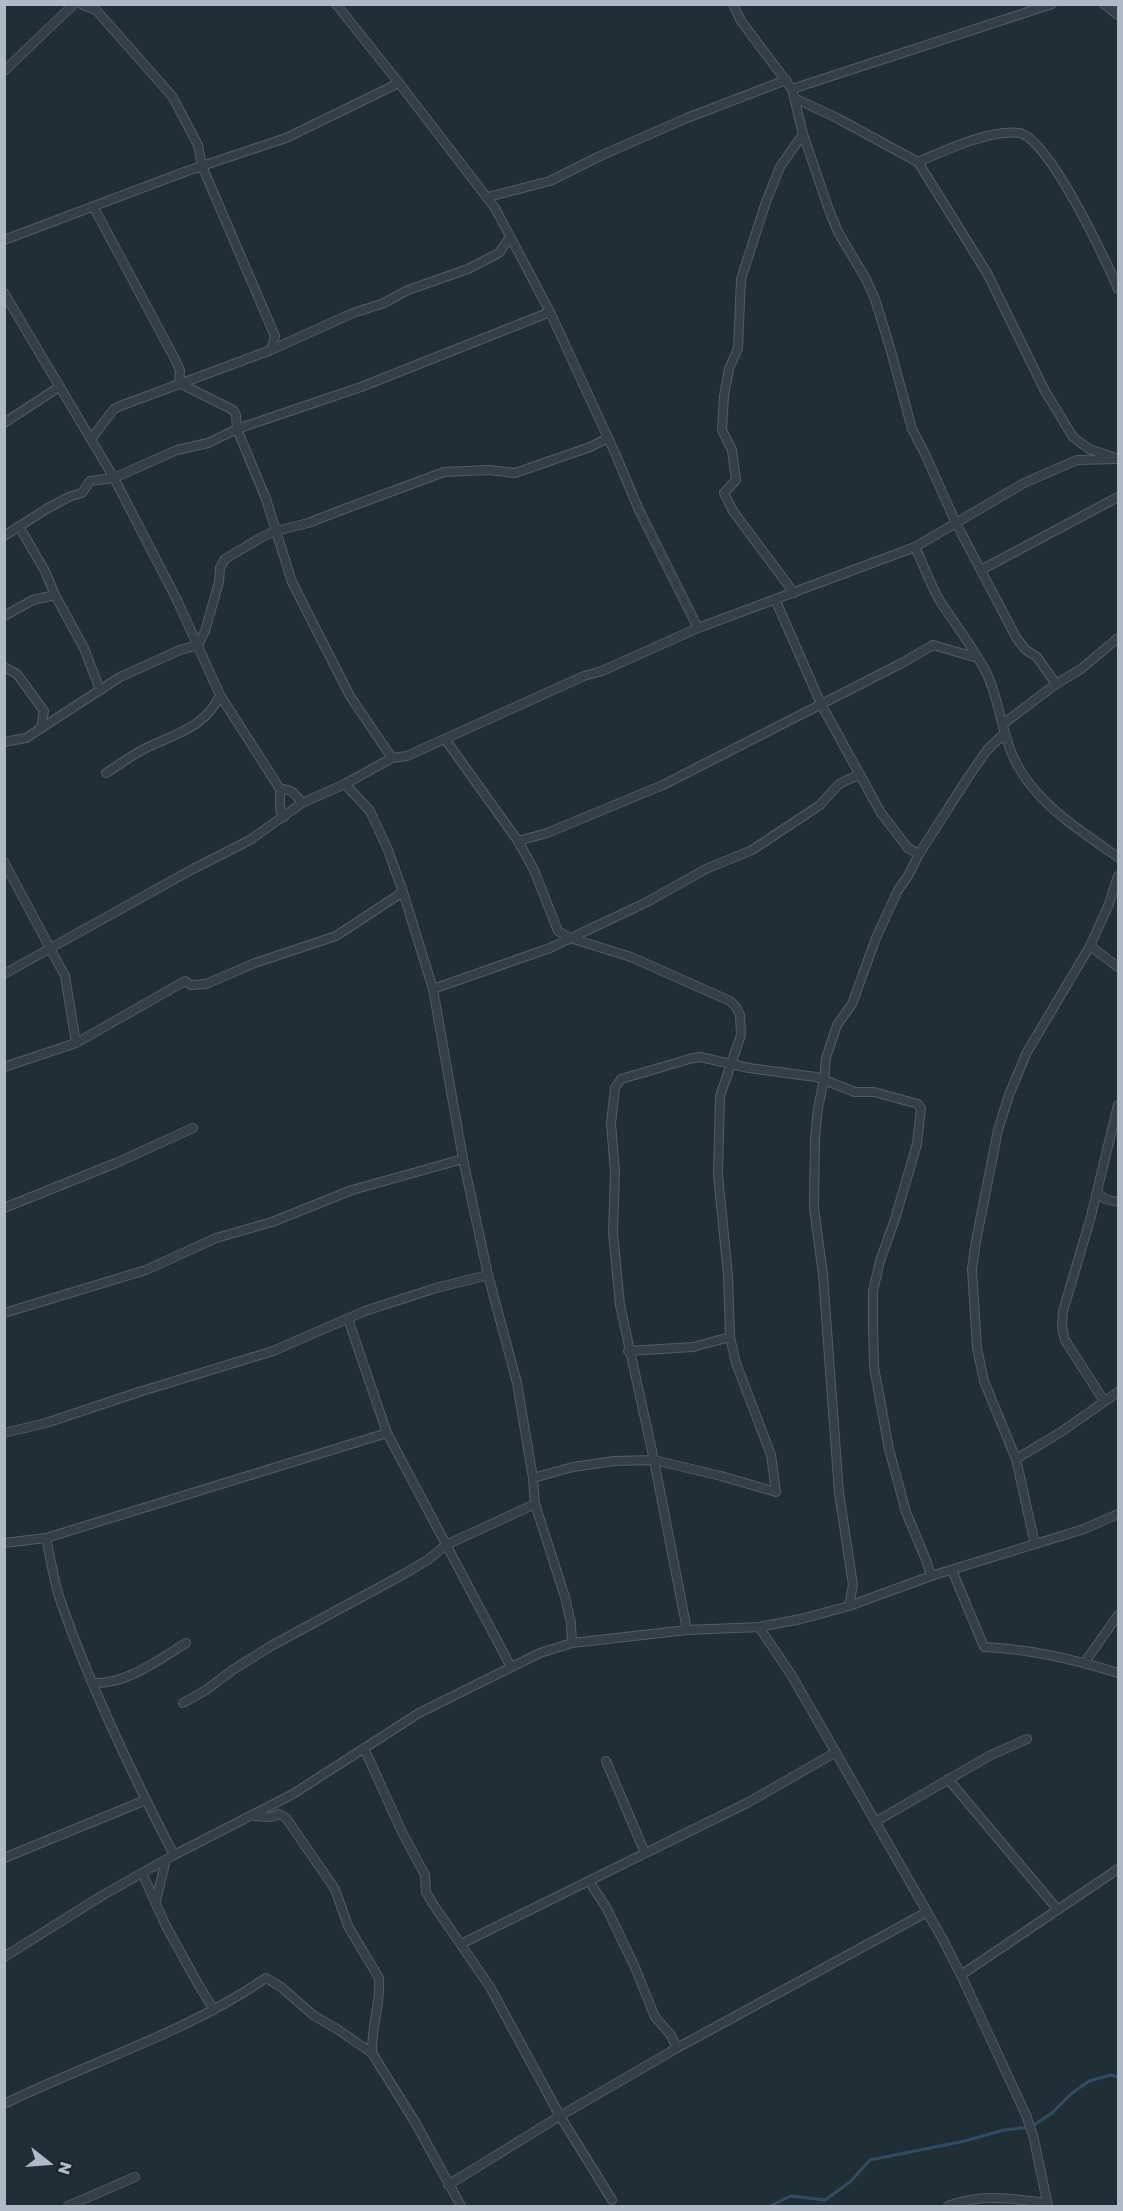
<!DOCTYPE html>
<html>
<head>
<meta charset="utf-8">
<style>
	body { margin:0 }
	#map { position:relative; width:1123px; height:2211px; overflow:hidden; background:#202e38; font-family:"Golos Text",sans-serif }
	canvas { display:block }
	.frame { position:absolute; inset:0; border:6px solid #aebac5; pointer-events:none }
	.north { position:absolute; left:18px; top:2133px; width:60px; height:60px; -webkit-text-stroke:4px #19242d; paint-order:stroke; rotate:107deg; font-size:16px; font-weight:700; line-height:24px; text-align:center; color:#aebac5 }
	.north::after { content:''; display:block; margin:auto; width:21px; height:27px; background:#aebac5; clip-path:polygon(50% 0,100% 100%,50% 72%,0 100%) }
</style>
</head>
<body>
<div id="map">
<canvas width="1123" height="2211"></canvas>
<div class="frame"></div>
<div class="north">N</div>
</div>
<script>
const ctx = document.querySelector('canvas').getContext('2d');
ctx.lineJoin = 'round';
function stroke(path, color, width, dash) {
  ctx.strokeStyle = color;
  ctx.lineWidth = width;
  ctx.lineCap = dash ? 'butt' : 'round';
  ctx.setLineDash(dash || []);
  ctx.stroke(path);
}
const stream = new Path2D(`
	M770,2206l21,-10 34,4 25,-18 20,-22 95,-19 39,-11 27,-3 21,-14 19,-19 18,-13 22,-6 7,2`);
const minor = new Path2D(`
	M81,4l15,6 76,86 26,49 4,21 73,170 -4,14
	M336,4l63,79 96,125 55,104 65,141 24,57 59,118
	M733,4l8,17 51,68 11,45 26,76 9,22 28,47 9,20 16,52 21,78 13,25 31,69 61,116 9,11 11,7 19,27
	M1104,4l14,11
	M4,71l70,-67
	M792,89l260,-85
	M794,98l41,19 83,45 69,111 58,118 28,46 16,12 24,8
	M918,162c26,-11 72,-33 101,-29 29,4 87,127 99,156
	M488,197l62,-16 50,-25 87,-38 99,-38
	M93,206l83,155 4,10 -1,12 54,27 3,5 1,14 29,70 26,83 58,114 42,62
	M4,240l183,-69 99,-33 113,-55
	M4,293l110,185 63,122 43,95 60,94v20l4,8
	M4,423l55,-36
	M91,439l23,-30 6,-3 151,-56 82,-37 31,-10 24,-13 60,-21 31,-16 11,-16
	M20,528l25,43 10,24 29,53 16,42
	M4,536l44,-28 23,-12 11,-3 8,-12 24,-3 63,-28 31,-7 29,-14 124,-42 189,-75
	M915,547c8,17 15,37 25,54 15,23 32,45 45,69 13,25 15,53 25,79 18,49 67,80 108,108
	M981,570l137,-73
	M794,593l-61,-82 -9,-18 12,-13 -4,-30 -10,-20 2,-34 5,-27 9,-21 3,-69 25,-77 14,-35 23,-33
	M775,599l46,105 60,109 27,35 11,6
	M4,616l29,-16 22,-5
	M4,667l13,7 27,37 -3,16
	M1003,724l53,-40 25,-15 37,-31
	M445,739l73,102 16,29 24,61 12,7 61,19 99,44 6,6 4,8 1,20 -21,61 -2,79 10,100 2,62 6,26 35,92 5,37 -55,-16 -67,-16 -40,1 -41,6 -40,11
	M4,742l22,-4 94,-61 60,-27 18,-5 7,-14 14,-49 1,-14 5,-9 37,-22 14,-6 32,-8 39,-15 97,-36 45,-2 26,3 75,-26 18,-9
	M106,773c13,-8 26,-18 40,-25 29,-14 60,-21 74,-53
	M345,784l25,27 18,39 15,42 30,97 30,170 25,116 29,108 16,95 2,26 30,93 6,26 1,20
	M280,789c12,0 15,5 22,14
	M518,841l29,-8 116,-48 239,-122 31,-18 45,13
	M4,862l61,114 11,67
	M1090,946l28,21
	M4,974l187,-104 59,-30 52,-37 43,-19 47,-26 15,-2 177,-80 18,-5 96,-43 217,-81 109,-64 53,-23 41,-1
	M433,989l117,-41 97,-46 59,-33 46,-19 68,-45 19,-21 21,-10
	M4,1067l72,-24 109,-62 6,4 15,-1 49,-21 81,-27 67,-44
	M1097,1193l8,6 13,3
	M4,1208l112,-45 77,-35
	M4,1313l142,-43 70,-32 56,-16 80,-32 111,-31
	M348,1319l39,114 124,234
	M628,1351l65,-4 37,-10
	M1104,1401l-39,-61 -3,-12 1,-17 27,-91 28,-115
	M4,1433l42,-10 93,-31 134,-41 92,-40 71,-23 52,-13
	M1016,1459l45,-27 57,-40
	M46,1538c5,22 8,46 16,67 30,86 70,169 112,250
	M4,1543l42,-5 341,-105
	M1035,1544l-19,-85 -32,-78 -7,-33 -5,-79 4,-28 22,-111 11,-35 18,-43 63,-106 19,-42 9,-28
	M952,1570l32,77c46,2 90,12 134,26
	M931,1576l-5,-16 -20,-48 -17,-63 -15,-82 -1,-42v-34l7,-30 15,-42 22,-75 4,-35 -3,-5 -44,-12h-19l-31,-12 2,-22 11,-33 15,-21 24,-66 22,-48 10,-14 11,-22 48,-75 20,-29 18,-17
	M759,1627l33,49 150,262 19,37 65,140 7,20 15,71
	M687,1630l-33,-170 -34,-155 -7,-72 2,-61 -4,-49 4,-35 6,-9 72,-21 7,-1 49,11 67,9 8,3 -6,28 -3,30 -1,70 9,67 16,218 14,92 -4,21
	M1085,1662l33,-47
	M92,1683c34,2 66,-23 94,-40
	M183,1703l23,-13 28,-21 37,-23 133,-72 25,-15 17,-14 89,-41
	M364,1748l38,84 23,43 1,17 7,12 57,83 70,129 52,84
	M606,1761l39,92
	M948,1779l110,131
	M255,1816l16,1 8,-3 7,4 49,71 13,37 31,52c2,25 -8,50 -7,75
	M875,1822l114,-66 38,-17
	M4,1858l142,-58
	M142,1873l24,53 32,58 16,26
	M589,1881l17,26 28,58 21,52 15,17 7,14
	M156,1901l10,-41
	M461,1944l288,-142 87,-50
	M4,1957l99,-62 71,-40 119,-61 126,-81 121,-60 32,-10 115,-13 72,-3 42,-8 48,-13 82,-30 153,-47 34,-15
	M961,1975l157,-106
	M4,2104c88,-43 180,-70 262,-126l15,9 32,28 24,14 35,24 43,69 46,84
	M448,2185l112,-69 117,-68 250,-136
	M68,2206l67,-29
	M948,2206c35,-13 64,-7 99,-3`);
stroke(stream, '#344c60', 3);
stroke(minor, '#515d66', 10);
stroke(minor, '#343f49', 8);
</script>
</body>
</html>
